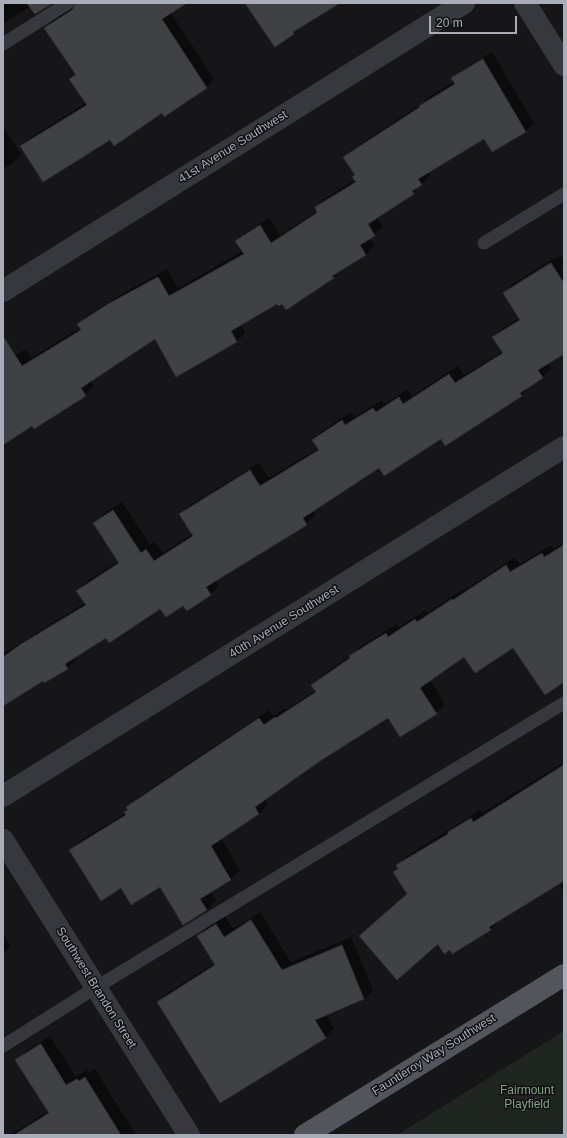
<!DOCTYPE html>
<html>
<head>
<meta charset="utf-8">
<style>
	body { margin:0 }
	#map { position:relative; width:567px; height:1138px; overflow:hidden; background:#161618; font-family:Helvetica,sans-serif }
	canvas { display:block }
	.frame { position:absolute; inset:0; border:4px solid #a8adb8; pointer-events:none }
	.scale { position:absolute; left:429px; top:16px; width:88px; height:18px; box-sizing:border-box; border:2px solid #a8adb8; border-top:0; padding-left:5px; font-size:12px; line-height:14px; white-space:nowrap; color:#a8adb8; -webkit-text-stroke:3px #111113; paint-order:stroke }
</style>
</head>
<body>
<div id="map">
<canvas width="567" height="1138"></canvas>
<div class="frame"></div>
<div class="scale">20 m</div>
</div>
<script>
const ctx = document.querySelector('canvas').getContext('2d');
ctx.lineJoin = 'round';
function paint(path, color) {
  ctx.fillStyle = color;
  ctx.fill(path, 'evenodd');
}
function stroke(path, color, width, dash) {
  ctx.strokeStyle = color;
  ctx.lineWidth = width;
  ctx.lineCap = dash ? 'butt' : 'round';
  ctx.setLineDash(dash || []);
  ctx.stroke(path);
}
function write(font, color, halo, rows, align = 'center') {
  ctx.font = font + ' Helvetica,sans-serif';
  ctx.lineWidth = 3;
  ctx.setLineDash([]);
  ctx.textBaseline = 'middle';
  ctx.strokeStyle = halo;
  ctx.fillStyle = color;
  for (const [text, x, y, turn = 0] of rows) {
    ctx.save();
    ctx.translate(x, y);
    ctx.rotate((+turn || 0) * Math.PI / 180);
    ctx.textAlign = isNaN(turn) ? turn : align;
    if (halo) ctx.strokeText(text, 0, 0);
    ctx.fillText(text, 0, 0);
    ctx.restore();
  }
}
const green = new Path2D(`
	M564,1031v104h-167z`);
const shadow = new Path2D(`
	M3,3h48l-20,3 -28,17z
	M77,3h108l-15,9 44,67 -8,8 -95,52 -89,7 8,-8 56,-35 -15,-24 5,-5 -31,-46 8,-8z
	M492,52l42,71 -8,8 -34,20 -7,-13 -57,34 2,3 -17,18 -36,24 6,10 -14,11 5,8 -8,9 -24,14 -9,8 -51,26h-4l-37,21 4,9 -8,8 -60,34 -22,-38 -65,44 4,5 -9,9 -51,32 -1,-2 -30,19v-81l23,-14 5,9 50,-31 -2,-3 8,-8 31,-20 49,-27 11,19 65,-37 -6,-9 8,-9 24,-15 11,17 38,-24 -2,-4 8,-8 31,-19 1,-6 -11,-17 8,-8 71,-47 5,-5 25,-15 -2,-4 9,-8z
	M3,126l18,28 -8,9 -10,6z
	M560,255l4,6v91l-16,11 3,6 -8,8 -13,9 -9,9 -76,49 -4,-6 -62,29 -66,44 2,4 -9,9 -91,56 4,6 -9,9 -26,9 -23,4 -55,29 -32,20 2,2 -9,9 -24,11 -40,25v-50l82,-51 -7,-12 8,-9 33,-21 -25,-38 9,-9 19,-12 28,43 5,-3 8,11 29,-19 -11,-20 8,-8 70,-43 10,15 50,-30 -6,-8 9,-9 29,-19 3,5 28,-17 3,4 23,-15 4,7 46,-30 6,9 39,-24 -9,-14 8,-8 17,-11 -15,-25 8,-9z
	M564,542v139l-51,-34 -48,9 -35,24 15,24 -9,9 -48,3 -68,44 -55,39 3,5 -9,10 -38,24 19,32 -10,10 -19,11 5,9 -9,10 -24,14 -23,-38 -38,1 -51,-36 9,-10 46,-28 2,-4 -1,-1 10,-10 132,-88 5,6 11,-8 1,2 30,-20 -3,-5 9,-10 28,-19 10,-9 36,-23 2,4 27,-18 2,3 35,-23 1,1 52,-34 5,7 31,-19 2,4z
	M564,762v127l-1,1 -4,-7 -59,37 -10,10 -40,19 -12,-6 -78,-7 48,-42 -14,-22 5,-4 -1,-2 9,-10 73,-46 2,3z
	M260,912l31,50 60,-25 22,53 -9,9 -38,15 8,14 -8,9 -106,64 -62,-99 9,-9 48,-30 -17,-27 9,-9 18,-11 8,13z
	M3,933l8,13 -8,8z
	M50,1036l26,41 11,-7 1,3 7,-4 41,66h-126l39,-24 -32,-51 9,-9z`);
const building = new Path2D(`
	M27,3h26l-18,11z
	M76,3h111l-25,16 45,69 -43,29 -2,-4 -48,33 -4,-6 -67,42 -23,-36 67,-41 -18,-26 7,-4 -32,-47 28,-18z
	M245,3h95l-47,29 1,2 -19,13z
	M483,59l43,73 -34,20 -8,-13 -66,40 4,6 -10,6 2,3 -46,30 7,12 -15,9 6,10 -34,21 2,2 -48,32 -4,-6 -3,2 -2,-2 -46,27 6,11 -61,35 -21,-38 -74,49 5,8 -52,33 -2,-3 -29,19v-109l19,30 59,-36 -4,-6 31,-20 50,-27 11,19 75,-42 -9,-13 25,-16 11,18 46,-30 -2,-6 41,-25 -4,-5 3,-2 -12,-18 77,-50 -1,-1 36,-22 -4,-6z
	M551,263l13,20v71l-26,16 5,8 -23,15 2,3 -77,50 -4,-7 -57,37 -5,-8 -76,50 4,7 -101,62 5,8 -24,16 -4,-5 -17,11 -6,-8 -51,34 -3,-5 -41,26 3,5 -24,14 -1,-2 -40,25v-49l18,-13 65,-39 -10,-14 43,-28 -26,-40 20,-13 28,43 5,-4 8,12 39,-25 -14,-22 71,-44 10,16 59,-36 -7,-10 30,-20 3,5 28,-17 3,4 23,-15 4,7 46,-30 6,9 48,-30 -11,-16 28,-17 -17,-27z
	M564,545v137l-19,13 -32,-47 -38,25 -11,-16 -44,31 17,26 -37,23 -12,-19 -68,43 -65,46 4,7 -48,32 20,34 -31,19 7,11 -24,15 -23,-38 -29,18 -10,-17 -20,13 -32,-51 57,-35 -2,-3 4,-2 -2,-3 133,-89 5,7 11,-8 1,1 40,-26 -5,-7 39,-27 -1,-2 37,-23 2,4 27,-18 2,3 35,-23 1,1 53,-35 4,7 32,-19 2,4z
	M564,765v116l-75,46 2,3 -39,24 -2,-4 -6,4 -6,-10 -41,36 -38,-44 48,-42 -14,-22 5,-3 -2,-4 52,-31v-2l23,-14 2,4z
	M251,920l31,50 60,-25 22,54 -49,21 11,18 -106,65 -63,-101 58,-37 -18,-29 19,-12 8,13z
	M41,1044l25,41 11,-6 2,2 6,-4 36,58h-107l35,-22 -34,-53z`);
const lane = new Path2D(`
	M3,44l65,-41
	M484,243l80,-49
	M3,1046l92,-58 469,-285`);
const street = new Path2D(`
	M525,3l39,62
	M3,291l461,-288
	M3,796l561,-349
	M3,840l186,295`);
const primary = new Path2D(`
	M305,1135l259,-160`);
const streetNames = [
	["41st Avenue Southwest",233,147,-32],
	["40th Avenue Southwest",284,622,-32],
	["Southwest Brandon Street",96,988,58],
	["Fauntleroy Way Southwest",434,1055,-32]
];
const parkNames = [
	["Fairmount",527,1091],
	["Playfield",527,1105]
];
paint(green, '#1e261f');
paint(shadow, '#0007');
paint(building, '#404145');
stroke(building, '#303034', 1);
stroke(lane, '#37383d', 13);
stroke(street, '#37383d', 22);
stroke(primary, '#53555c', 22);
write('12px', '#a8adb8', '#111113', streetNames);
write('12px', '#7fa381', '#111113', parkNames);
</script>
</body>
</html>
